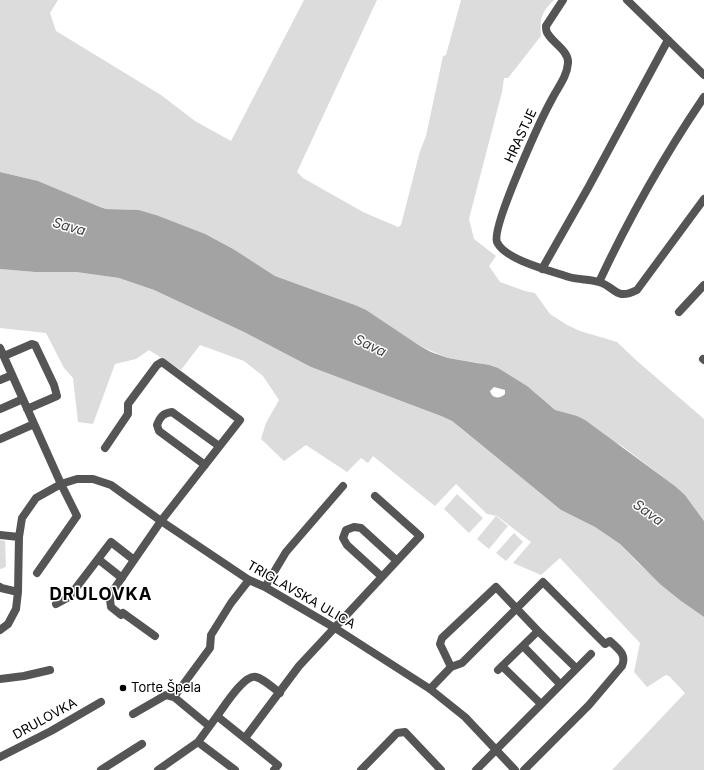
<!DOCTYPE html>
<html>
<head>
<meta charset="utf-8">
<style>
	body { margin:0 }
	canvas { display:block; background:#fff }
</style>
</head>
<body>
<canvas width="704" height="770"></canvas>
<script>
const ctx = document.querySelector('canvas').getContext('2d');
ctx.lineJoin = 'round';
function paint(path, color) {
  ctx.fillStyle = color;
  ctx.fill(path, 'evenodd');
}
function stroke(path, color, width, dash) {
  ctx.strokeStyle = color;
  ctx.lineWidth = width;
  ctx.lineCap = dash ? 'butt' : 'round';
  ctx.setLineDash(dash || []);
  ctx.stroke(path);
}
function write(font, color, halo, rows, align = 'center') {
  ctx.font = font + ' Inter,sans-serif';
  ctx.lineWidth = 3;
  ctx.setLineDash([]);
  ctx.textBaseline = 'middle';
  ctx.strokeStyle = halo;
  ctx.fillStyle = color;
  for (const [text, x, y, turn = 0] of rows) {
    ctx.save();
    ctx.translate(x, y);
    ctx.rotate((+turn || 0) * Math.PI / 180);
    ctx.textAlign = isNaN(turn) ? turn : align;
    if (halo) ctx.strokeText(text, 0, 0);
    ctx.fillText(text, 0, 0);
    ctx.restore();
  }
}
const green = new Path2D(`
	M0,0h58l-8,13 6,18 105,64 34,26 36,20 73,-141h73l-80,172 6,6 60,34 35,15 3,-2 19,-74 6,-15 17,-80 3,-1 15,-55h93c-13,13 -14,17 -13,36l-33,42h-4l-2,14 -33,127 5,20 22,17 -7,10 11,16 25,9 10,2 15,21 17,11 13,6 37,11 19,18 68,59v102l-19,-26 -10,-9 -53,-40 -59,-33 -8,-3 -75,-47 -32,-5 -28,-12 -65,-41 -80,-29 -27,-17 -92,-44 -17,-5 -33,-1 -6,-2 -62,-26 -38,-9z
	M0,269l35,3h41l43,6 35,12 90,42 67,35 130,49 11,5 109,89 34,17 25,17 18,19 43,38 23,16v153h-92l73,-77 -16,-17 -3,-1 -19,12 -13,-15 6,-29 -80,-85 -19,17 -28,-12 18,-21 -34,-26 -10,-2 -31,-30 -21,22 -62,-50 -5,7 -7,-5 -14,14 -41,-27 -22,16 -23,-22 5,-16 13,-23 -16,-24 -19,-15 -44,-16 -19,25 -32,-20 -13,9 -21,5 -22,60 -15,-2 -5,-44 -9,-10 -18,-35 -46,-5z
	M457,494l26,24 -14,15 -25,-24z
	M496,516l12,10 -19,23 -12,-10z
	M514,533l9,9 -17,19 -10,-8z
	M0,540l5,1 1,25 -2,2 -4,1z`);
const water = new Path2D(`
	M0,172l38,9 62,26 6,2 33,1 17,5 49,19 28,15 42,27 80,29 11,5 54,36 11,6 17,6 41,7 9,3 29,18 28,24 22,6 8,4 90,66 10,9 19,26v96l-23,-16 -21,-17 -40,-40 -25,-17 -34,-17 -99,-81 -10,-8 -11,-5 -130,-49 -67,-35 -90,-42 -35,-12 -43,-6h-41l-35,-3zM494,387l11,3v4c-5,5 -13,5 -15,-3z`);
const minor = new Path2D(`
	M563,0l-17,26c0,2 0,6 2,8 5,9 21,17 20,29 -1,14 -10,24 -16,36 -10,18 -61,128 -55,143 8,18 54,29 72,35 10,3 20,2 30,5 17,5 16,19 38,8l67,-91
	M542,269l46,-81 80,-148
	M599,282c30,-64 65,-126 105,-185
	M679,312l25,-27
	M0,348l61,136 16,32 -40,57
	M4,356l28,-12 3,1 19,40 3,11 -30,13
	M703,359l1,1
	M0,380l12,-5
	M0,409l23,-10
	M0,439l34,-15
	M105,448l23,-34v-10l29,-39 5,-3 78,58 -79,101 -49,71 -2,8 1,7 10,8 2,-2 32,23
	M205,465l-46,-34 -2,-6c3,-8 6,-12 15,-13l47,34
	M0,535l19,2
	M98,559l24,19
	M381,576l-34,-31 -4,-7 3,-8 8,-3 7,1 35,32
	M0,587l1,1 17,4
	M265,587l21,-35 57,-66
	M56,604l13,-7 42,-55 23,18
	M0,630l8,-6 8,-15 2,-17 1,-55 3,-19 14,-20 25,-14 16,-5h16l18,6 50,36 88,59 16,7 70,41 95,61 35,28 50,53
	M523,646l37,38
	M502,666l39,38
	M451,667l-11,-23 2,-6 54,-51 42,44 38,37
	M498,670l40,-39
	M0,679l24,-3 26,-6
	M430,689l21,-22 11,-4 81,-81 62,62 5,-3c8,8 17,13 12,25l-33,39 -65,65
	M174,697l35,29
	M133,714l33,-19 8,2 36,-49 1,-13 20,-32 18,-23
	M217,716c7,-9 27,-42 39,-39 8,2 17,11 24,16
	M245,738l54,-72 121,-130 -45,-40
	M0,757l51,-26 50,-29
	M101,770l41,-26
	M158,770l40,-28
	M235,770l-37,-28 19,-26 61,49 -4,5
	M361,770l36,-37 8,-1 36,38
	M476,770l115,-116`);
const tertiary = new Path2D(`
	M627,0l77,75`);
const markers = [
	[123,688,4,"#000"]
];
const streetNames = [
	["HRASTJE",521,136,-65],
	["TRIGLAVSKA ULICA",301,595,30],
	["DRULOVKA",45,719,-29]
];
const poiNames = [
	["Torte Špela",131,688]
];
const waterNames = [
	["Sava",69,227,16],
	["Sava",370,346,26],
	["Sava",648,513,36]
];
const districtNames = [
	["DRULOVKA",101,595]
];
paint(green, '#dcdcdc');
paint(water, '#a3a3a3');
stroke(minor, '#555', 8);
stroke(tertiary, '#555', 8);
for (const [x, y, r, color] of markers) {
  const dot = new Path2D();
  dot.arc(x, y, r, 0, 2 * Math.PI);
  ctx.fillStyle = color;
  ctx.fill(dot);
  stroke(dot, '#fff', 1.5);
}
write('13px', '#000', '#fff', streetNames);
write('13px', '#000', '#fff', poiNames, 'left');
write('italic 14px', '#444', '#fff', waterNames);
ctx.letterSpacing = '1px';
write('bold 17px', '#000', '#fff', districtNames);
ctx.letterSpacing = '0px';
</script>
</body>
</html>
